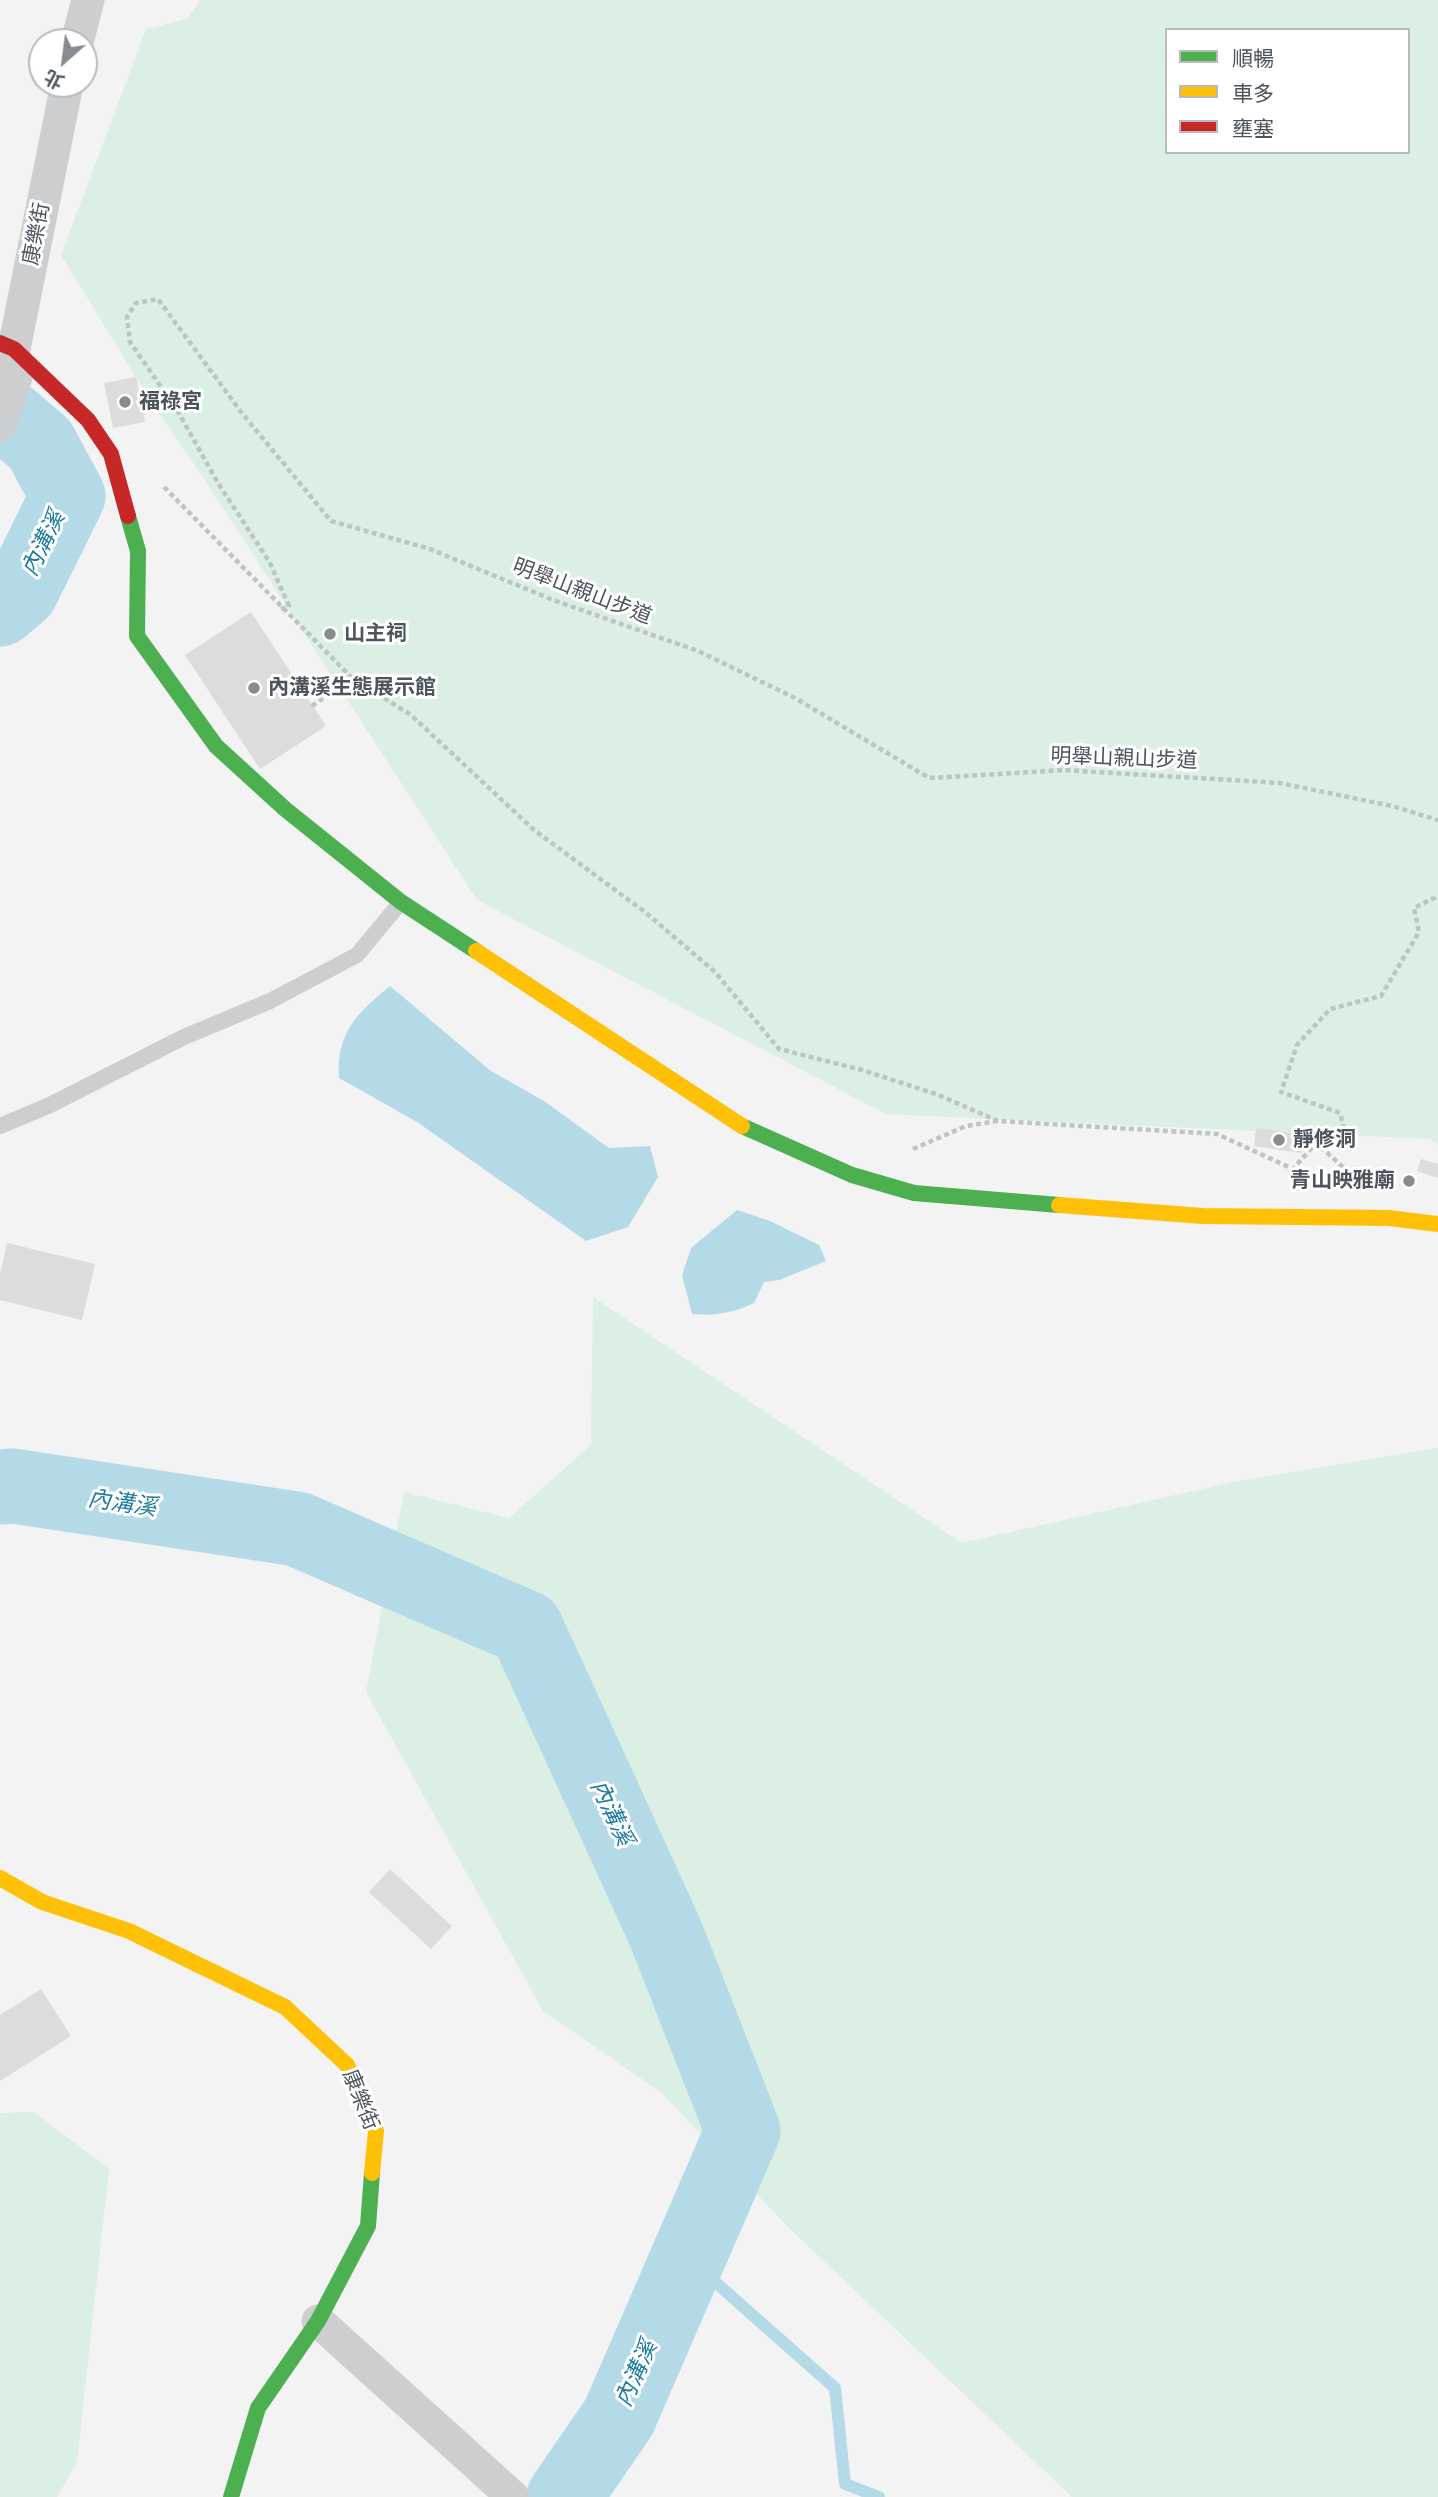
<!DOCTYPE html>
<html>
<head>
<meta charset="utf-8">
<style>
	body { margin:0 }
	#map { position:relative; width:1438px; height:2497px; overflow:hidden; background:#f3f3f3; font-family:Manrope,"Noto Sans TC",sans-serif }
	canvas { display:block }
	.legend { position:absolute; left:1165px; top:28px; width:245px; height:126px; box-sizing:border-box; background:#fff; border:2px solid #b7bbbe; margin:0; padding:9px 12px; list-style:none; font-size:21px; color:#4c545d }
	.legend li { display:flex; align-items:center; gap:14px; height:35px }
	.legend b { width:35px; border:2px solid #b7bbbe }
	.north { position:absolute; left:28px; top:28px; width:70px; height:70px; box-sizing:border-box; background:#fff; border:2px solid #b7bbbe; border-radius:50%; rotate:208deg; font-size:19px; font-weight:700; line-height:28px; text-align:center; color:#4c545d }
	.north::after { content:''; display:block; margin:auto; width:24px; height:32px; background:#868c92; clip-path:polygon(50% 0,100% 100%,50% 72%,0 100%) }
</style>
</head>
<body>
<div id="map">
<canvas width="1438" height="2497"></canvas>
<ul class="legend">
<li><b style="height:9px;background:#4caf50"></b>順暢</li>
<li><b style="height:9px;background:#ffc107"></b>車多</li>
<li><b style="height:9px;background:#c62828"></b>壅塞</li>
</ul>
<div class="north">北</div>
</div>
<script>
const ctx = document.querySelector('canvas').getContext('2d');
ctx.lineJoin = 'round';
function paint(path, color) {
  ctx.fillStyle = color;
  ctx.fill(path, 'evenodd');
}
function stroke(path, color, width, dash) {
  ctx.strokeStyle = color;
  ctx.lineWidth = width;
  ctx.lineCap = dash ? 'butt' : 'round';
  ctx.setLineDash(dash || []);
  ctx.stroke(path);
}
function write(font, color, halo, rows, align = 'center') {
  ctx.font = font + ' Manrope,"Noto Sans TC",sans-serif';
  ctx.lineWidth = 6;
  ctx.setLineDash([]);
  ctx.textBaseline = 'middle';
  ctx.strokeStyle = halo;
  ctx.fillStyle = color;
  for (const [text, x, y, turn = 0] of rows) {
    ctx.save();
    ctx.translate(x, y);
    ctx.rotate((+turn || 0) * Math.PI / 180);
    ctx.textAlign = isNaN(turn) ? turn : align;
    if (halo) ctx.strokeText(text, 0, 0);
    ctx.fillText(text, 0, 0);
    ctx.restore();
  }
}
const green = new Path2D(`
	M200,0h1238v1145l-8,-6 -544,-25 -409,-214 -278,-429 -46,-66 -92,-150 85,-226 41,-10zM1167,30h241v122h-241z
	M593,1297l369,246 271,-61 205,-34v1049h-366l-286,-272 -124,-132 -119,-82 -177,-319 38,-200 105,26 82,-73z
	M34,2112l75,57 -32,293 -20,35h-57v-384z`);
const water = new Path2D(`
	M390,986l101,85 53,30 65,47 41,-2 8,31 -30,50 -42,14 -169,-119 -78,-44c-3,-45 18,-65 51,-92z
	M737,1210l33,11 49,24 7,16 -47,19 -15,2 -10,21c-21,10 -39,13 -62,11l-10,-39 9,-27z`);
const stream = new Path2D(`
	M688,2258l147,130 10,96 34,13`);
const river = new Path2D(`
	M0,410l40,34 28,52 -47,95 -21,18
	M0,1487l13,-1 284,43 229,99 139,304 78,199 -124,286 -55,80`);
const building = new Path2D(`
	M136,377l9,45 -32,6 -9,-45z
	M251,612l75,114 -66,43 -75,-114z
	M1256,1128l49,7 -3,18 -48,-7z
	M1421,1159l17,5v14l-21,-7z
	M7,1243l88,21 -13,56 -82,-20v-26z
	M390,1869l62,57 -21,23 -62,-57z
	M41,1989l30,47 -71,45v-66z`);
const path = new Path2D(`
	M164,487l188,191 59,37 123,115 111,82 70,60 64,77 83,21 74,24 62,27 219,13 76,35 23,-26 36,32
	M281,609l8,-3 -19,-43 -52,-80 -41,-73 -47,-68 -3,-25 9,-14 22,-4 83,113 90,109 99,28 123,51 145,51 97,47 134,80 135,-8 216,13 112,23 46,14
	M312,706l40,-28
	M1316,1143l29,-11 -5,-19 -59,-21 16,-47 33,-36 51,-13 38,-64 -5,-24 24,-12
	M913,1149l53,-23 31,-5`);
const lane = new Path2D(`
	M0,1126l50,-21 134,-68 86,-36 87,-46 44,-53`);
const street = new Path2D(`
	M77,42l11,-42
	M0,425l16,-48 -2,-28 53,-265
	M318,2321l195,176`);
const fast = new Path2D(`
	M128,516l10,35 -1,85 79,110 69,63 116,93 75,49
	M742,1126l110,49 62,18 145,12
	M231,2497l27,-89 60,-87 50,-95 4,-53`);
const slow = new Path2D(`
	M476,951l266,175
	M1059,1205l144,11 186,2 49,6
	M0,1878l42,24 87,29 156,76 62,58 29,66 -4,42`);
const jam = new Path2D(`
	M0,343l14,6 74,71 23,34 17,62`);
const markers = [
	[125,402,7,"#868c92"],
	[330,634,7,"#868c92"],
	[254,688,7,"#868c92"],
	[1279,1140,7,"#868c92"],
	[1409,1181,7,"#868c92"]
];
const streetNames = [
	["康樂街",37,234,-79],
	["明舉山親山步道",582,592,21],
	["明舉山親山步道",1124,759,2],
	["康樂街",360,2100,68]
];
const poiNames = [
	["福祿宮",139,402],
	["山主祠",344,634],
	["內溝溪生態展示館",268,688],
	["靜修洞",1293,1140],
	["青山映雅廟",1395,1181,"right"]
];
const waterNames = [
	["內溝溪",44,544,-64],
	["內溝溪",122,1504,8],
	["內溝溪",611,1813,65],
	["內溝溪",637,2374,-66]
];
paint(green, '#dbefe4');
paint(water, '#b4dae8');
stroke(stream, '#b4dae8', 12);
stroke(river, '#b4dae8', 75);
paint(building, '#dcdcdd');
stroke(path, '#bcc5c3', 4.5, [5, 3.5]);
stroke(lane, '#cdced0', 16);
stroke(street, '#cdced0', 33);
stroke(fast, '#4caf50', 16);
stroke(slow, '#ffc107', 16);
stroke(jam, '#c62828', 16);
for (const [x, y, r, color] of markers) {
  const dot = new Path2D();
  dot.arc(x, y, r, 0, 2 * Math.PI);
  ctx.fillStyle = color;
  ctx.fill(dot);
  stroke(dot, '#fff', 2.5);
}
write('21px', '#4c545d', '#fff', streetNames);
write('bold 21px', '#4c545d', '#fff', poiNames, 'left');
write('italic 23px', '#1e7c9e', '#fff', waterNames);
</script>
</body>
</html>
